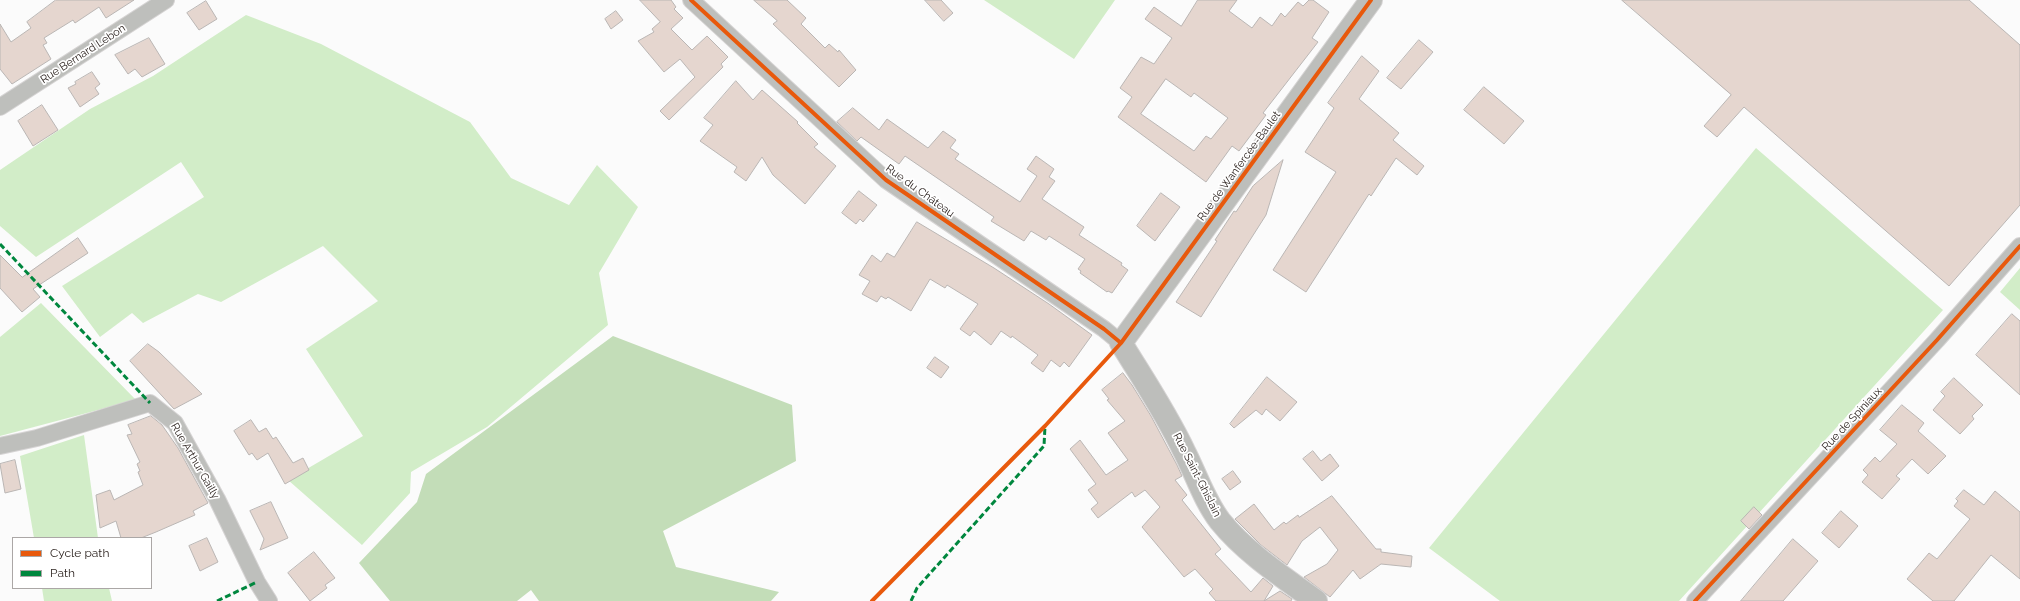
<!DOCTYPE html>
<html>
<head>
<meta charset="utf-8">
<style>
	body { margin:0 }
	#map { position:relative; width:2020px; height:601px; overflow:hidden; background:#fbfbfb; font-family:Raleway,sans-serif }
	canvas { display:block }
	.legend { position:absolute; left:12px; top:537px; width:140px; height:52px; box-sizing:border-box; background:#fff; border:1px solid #aba7a6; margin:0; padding:5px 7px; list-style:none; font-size:12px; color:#2d2420 }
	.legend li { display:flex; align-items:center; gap:8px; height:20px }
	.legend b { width:20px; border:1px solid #aba7a6 }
</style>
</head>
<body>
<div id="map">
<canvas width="2020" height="601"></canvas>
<ul class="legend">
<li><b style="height:5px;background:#e8590c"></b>Cycle path</li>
<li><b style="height:5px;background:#00873e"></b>Path</li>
</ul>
</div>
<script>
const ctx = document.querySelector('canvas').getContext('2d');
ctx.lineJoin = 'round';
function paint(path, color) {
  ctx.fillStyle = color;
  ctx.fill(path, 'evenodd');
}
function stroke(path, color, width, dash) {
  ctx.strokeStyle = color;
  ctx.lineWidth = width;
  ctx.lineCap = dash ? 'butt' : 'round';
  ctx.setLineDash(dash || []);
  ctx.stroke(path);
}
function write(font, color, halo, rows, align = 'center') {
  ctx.font = font + ' Raleway,sans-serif';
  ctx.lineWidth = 3.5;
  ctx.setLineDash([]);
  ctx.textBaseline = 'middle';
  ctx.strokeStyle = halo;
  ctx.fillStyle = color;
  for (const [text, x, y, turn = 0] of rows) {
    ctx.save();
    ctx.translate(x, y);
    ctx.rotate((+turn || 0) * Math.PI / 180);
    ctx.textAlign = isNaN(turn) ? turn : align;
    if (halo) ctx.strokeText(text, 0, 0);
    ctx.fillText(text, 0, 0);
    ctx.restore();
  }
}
const green = new Path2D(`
	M984,0h131l-41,59z
	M246,15l75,29 149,78 41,56 58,27 28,-40 41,42 -39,66 9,52 -121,102 -76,45 -1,21 -48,52 -74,-65 75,-44 -57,-87 72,-48 -55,-55 -102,56 -23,-8 -55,29 -11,-10 -32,24 -38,-51 142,-89 -23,-35 -145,95 -36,-31v-56l90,-61 63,-33z
	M1756,148l187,162 -264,291h-179l-71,-53z
	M2020,268v42l-20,-18z
	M41,303l95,97 -136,36v-99z
	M84,435l14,103h-64l-14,-82z
	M42,588h67l3,13h-68z`);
const forest = new Path2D(`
	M613,336l179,69 4,56 -133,70 13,36 103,25 -8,9h-232l-8,-11 -14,11h-127l-31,-38 58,-61 9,-28z`);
const building = new Path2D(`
	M56,0h78l-28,18 -7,-11 -24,16 -2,-3 -29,18 3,5 -4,2 8,14 -39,25 -12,-15v-45l11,18 20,-14 -4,-6z
	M640,0h31l5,7 -2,2 9,9 -12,11 21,21 15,-14 21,21 -7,7 2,3 -54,53 -9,-9 35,-34 -15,-18 -16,13 -26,-31 16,-9 -2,-3 8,-7z
	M754,0h33l19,18 -5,6 24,24 4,-4 9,8 1,-2 17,20 -17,17 -66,-63 4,-3z
	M925,0h16l12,13 -9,8z
	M1198,0h39l-8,11 23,17 8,-11 12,9 9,-13 4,4 13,-15 5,4 6,-6h4l16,12 -17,26 6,4 -55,71 3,2 -27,36 -7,-5 -26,36 -88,-65 14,-20 -12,-9 21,-31 13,7 18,-26 -27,-19 9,-12 27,19zM1166,79l25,18 3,-4 34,25 -17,21 -5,-3 -12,15 -53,-37z
	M1622,0h347l51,45v160l-71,81 -205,-179 -27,30 -13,-11 27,-31z
	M206,1l11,18 -18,11 -12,-17z
	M616,11l7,9 -12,9 -6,-10z
	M149,38l16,26 -23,13 -7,-8 -7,5 -13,-19z
	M1419,40l14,12 -32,37 -14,-11z
	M1362,56l17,15 -20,28 40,34 -6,7 31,26 -7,9 -21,-17 -25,38 -2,-2 -63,98 -33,-22 63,-98 -31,-20 29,-44 -6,-5z
	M92,72l8,12 -5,4 4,6 -19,13 -12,-19 8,-4 -1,-2z
	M736,81l17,19 9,-10 36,32 -1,1 21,21 -4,3 22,19 -31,38 -32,-29 -11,-18 -16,24 -12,-9 3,-5 -37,-26 13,-16 -9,-7z
	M1484,87l40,34 -20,23 -40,-34z
	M42,105l16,25 -25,16 -15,-25z
	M853,108l26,22 8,-11 41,29 15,-17 13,9 -6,8 9,6 -4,5 65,43 17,-26 -10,-7 9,-13 18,13 -5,8 6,4 -13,18 42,28 -5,8 43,28 -1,2 7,5 -16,23 -4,-2 -1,1 -27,-19 1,-2 -3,-2 7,-10 -36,-23 -3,4 -15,-9 -7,10 -33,-20 3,-4 -89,-61 -6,8 -38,-27 -4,4 -20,-19z
	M1283,160l-17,55 -65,102 -25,-15 41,-61 -2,-1 19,-29 2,1 17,-26z
	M859,191l18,14 -14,17 -3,-3 -4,5 -14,-11z
	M1161,193l19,14 -25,34 -18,-15z
	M917,222l77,46 55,36 43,31 -23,32 -5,-5 -4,5 -9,-7 -8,12 -12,-9 7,-8 -26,-19 -1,2 -10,-7 -10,14 -17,-14 -4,5 -10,-7 18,-25 -31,-19 -2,3 -15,-9 -19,32 -23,-14 -2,2 -5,-3 -4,6 -15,-8 8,-13 -11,-6 13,-20 9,7 6,-9 7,4z
	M78,238l10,15 -55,36 7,8 -18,15 -22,-24v-33l22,22z
	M2012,314l8,7v74l-44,-40z
	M148,344l11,8 43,42 -28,15 -44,-48z
	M935,357l14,10 -8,11 -14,-10z
	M1123,373l9,12 19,31 26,49 5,11 -7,4 12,15 -5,5 39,49 -6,5 36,38 12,-14 10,8 -9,15 16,-10 12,8 -1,2h-75l-7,-8 4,-4 -18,-20 -11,8 -42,-50 18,-20 -15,-17 -10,7 -3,-5 -34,26 -7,-9 7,-6 -10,-13 8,-6 -26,-35 10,-9 26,35 22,-15 -20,-27 17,-12 -18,-21 2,-1 -7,-9z
	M1267,377l30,25 -17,19 -14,-12 -4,6 -6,-5 -22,18 -4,-4z
	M1954,378l29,27 -11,11 2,3 -14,15 -27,-24 12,-14 -4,-4z
	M1902,405l22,18 -6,8 28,25 -18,18 -16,-15 -16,17 4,3 -18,20 -20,-17 6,-7 -5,-5 12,-13 5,5 17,-18 -17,-14z
	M151,416l11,9 16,23 30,55 -15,8 2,4 -39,17 -15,6h-20l-5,-17 -16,7 -4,-33 14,-5 4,10 29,-15 -5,-13 2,-1 -3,-7 3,-2 -13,-27 5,-1 -4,-9z
	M251,420l8,12 7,-4 7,11 3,-2 17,26 10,-5 6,12 -24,14 -17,-31 -11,7 -5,-7 -3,2 -15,-24z
	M1313,451l8,10 9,-7 9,12 -17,15 -19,-22z
	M15,460l6,29 -16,4 -5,-29z
	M1233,471l8,11 -11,8 -8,-11z
	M1964,490l20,15 11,-14 25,21v67l-29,-24 -37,46h-21l-26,-22 22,-26 8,6 33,-40 -16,-13 4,-5 -2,-2z
	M1332,496l44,53h5v3l31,4 -1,11 -30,-3 -21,15 -7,-9 -23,27 -26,-20 23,-13 11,-14 -18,-23 -18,14 -15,24 -26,-20 -26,-26 19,-15 20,26 10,-8 2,2 12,-9 1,2z
	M271,502l17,36 -28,12 4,-11 -14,-28z
	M1754,507l8,8 -13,14 -8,-8z
	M1841,511l17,15 -19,22 -17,-15z
	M207,538l11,24 -18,9 -11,-25z
	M1793,539l25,22 -35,40h-42z
	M314,552l21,26 -10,7 2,3 -17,13 -22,-28z`);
const minor = new Path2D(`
	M691,0l195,180 218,149 17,14
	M0,107l166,-107
	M0,446l37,-8 113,-35 25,20 42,76 40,83 12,19
	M1695,601l242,-261 83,-94`);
const secondary = new Path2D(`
	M1316,601c-33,-24 -70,-48 -96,-80 -16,-21 -24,-47 -36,-70 -18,-38 -41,-72 -63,-108l250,-343`);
const quiet = new Path2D(`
	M0,244l150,159
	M217,601l40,-19
	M911,601l6,-13 127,-142 1,-20`);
const cycleway = new Path2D(`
	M691,0l195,180 218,149 17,14
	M872,601l173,-175 76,-83 250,-343
	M1695,601l242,-261 83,-94`);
const streetNames = [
	["Rue Bernard Lebon",83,54,-33],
	["Rue de Wanfercée-Baulet",1239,166,-54],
	["Rue du Château",920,191,36],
	["Rue de Spiniaux",1852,419,-47],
	["Rue Arthur Gailly",195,461,60],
	["Rue Saint-Ghislain",1197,475,63]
];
paint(green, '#d2edc8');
paint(forest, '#c3ddb8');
paint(building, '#e5d6cf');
stroke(building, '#bab6b4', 1);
stroke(minor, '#d6d4d4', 18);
stroke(secondary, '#d6d4d4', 24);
stroke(minor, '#bebfbc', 16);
stroke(secondary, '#bdbebb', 22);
stroke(quiet, '#00873e', 3, [6, 3]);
stroke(cycleway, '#e8590c', 4);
write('11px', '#2d2420', '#fff', streetNames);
</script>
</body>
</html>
